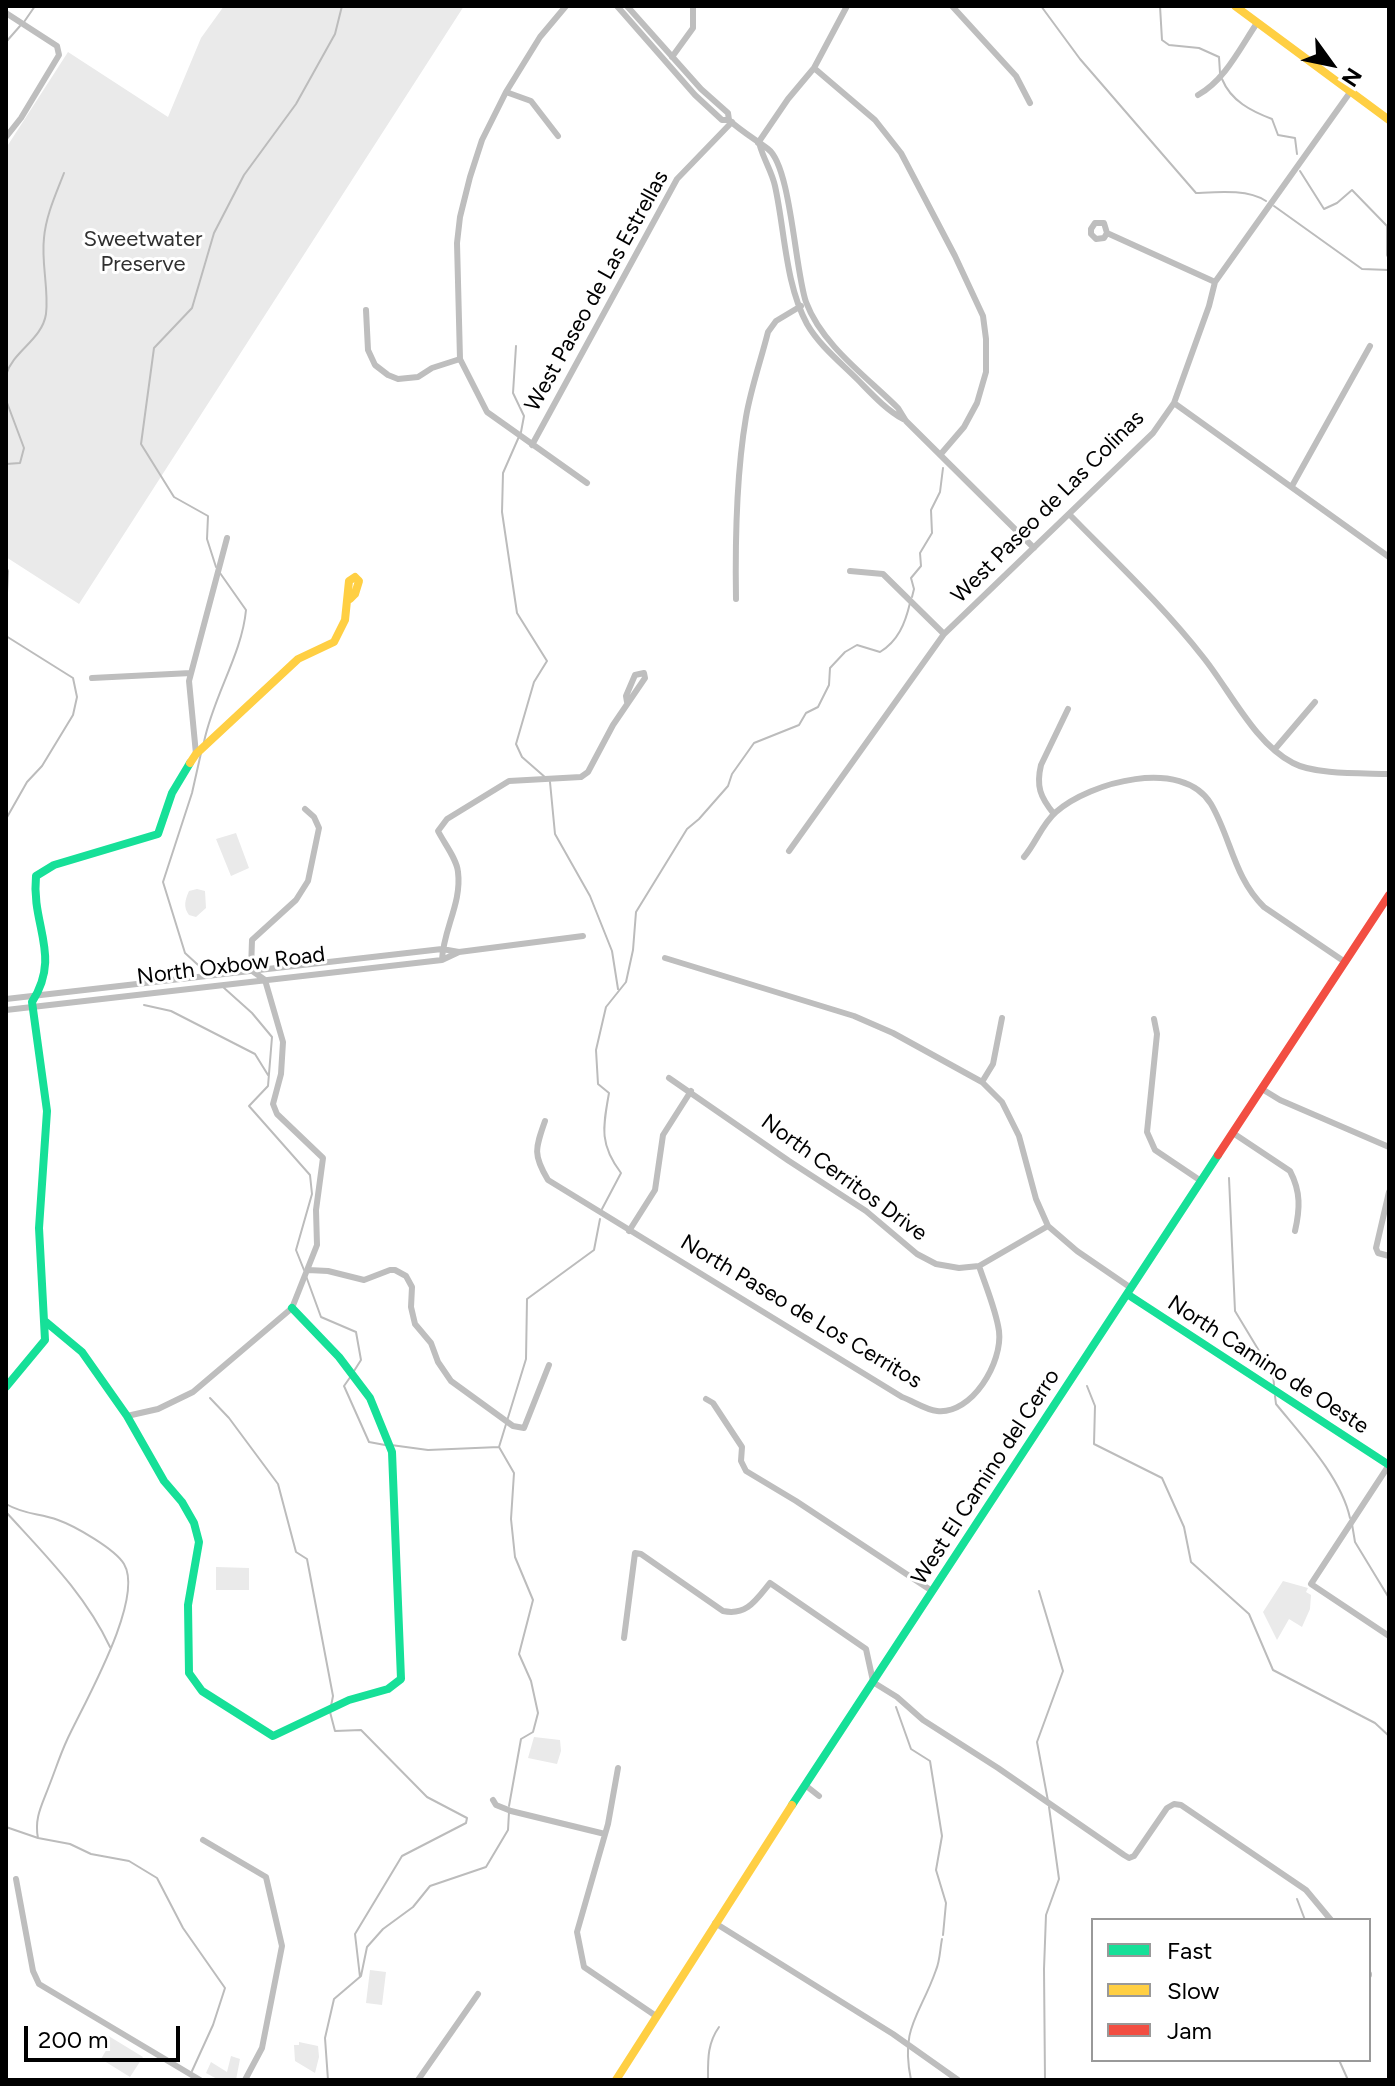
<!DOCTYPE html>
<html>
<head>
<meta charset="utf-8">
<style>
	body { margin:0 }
	#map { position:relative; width:1395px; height:2086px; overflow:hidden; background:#fff; font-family:Figtree,sans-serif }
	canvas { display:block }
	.frame { position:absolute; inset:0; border:8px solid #000; pointer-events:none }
	.legend { position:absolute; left:1091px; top:1918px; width:280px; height:144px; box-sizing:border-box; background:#fff; border:2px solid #999; margin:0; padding:10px 14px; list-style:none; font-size:24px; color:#000 }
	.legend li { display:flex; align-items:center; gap:16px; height:40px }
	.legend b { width:40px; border:2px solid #999 }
	.north { position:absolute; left:1291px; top:24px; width:80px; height:80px; -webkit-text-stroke:6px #fff; paint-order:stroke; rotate:123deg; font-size:22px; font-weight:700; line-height:32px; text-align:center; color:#000 }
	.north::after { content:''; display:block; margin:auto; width:28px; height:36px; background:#000; clip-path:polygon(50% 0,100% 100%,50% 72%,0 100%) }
	.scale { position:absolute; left:24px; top:2026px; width:156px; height:36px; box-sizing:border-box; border:4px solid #000; border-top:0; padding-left:10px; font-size:24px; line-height:28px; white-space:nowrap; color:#000; -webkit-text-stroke:6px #fff; paint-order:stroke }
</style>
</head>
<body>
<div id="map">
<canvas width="1395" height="2086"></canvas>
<div class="frame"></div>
<ul class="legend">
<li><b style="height:10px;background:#16e098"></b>Fast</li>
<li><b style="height:10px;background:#ffcf43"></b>Slow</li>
<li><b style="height:10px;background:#f24e42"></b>Jam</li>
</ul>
<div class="north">N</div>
<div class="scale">200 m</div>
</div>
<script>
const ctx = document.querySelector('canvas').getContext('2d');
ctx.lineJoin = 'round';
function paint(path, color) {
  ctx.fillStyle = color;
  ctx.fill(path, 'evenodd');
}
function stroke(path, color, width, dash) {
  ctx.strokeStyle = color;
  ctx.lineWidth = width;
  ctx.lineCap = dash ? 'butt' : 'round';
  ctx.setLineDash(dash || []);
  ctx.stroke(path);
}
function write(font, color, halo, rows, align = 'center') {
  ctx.font = font + ' Figtree,sans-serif';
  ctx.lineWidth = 6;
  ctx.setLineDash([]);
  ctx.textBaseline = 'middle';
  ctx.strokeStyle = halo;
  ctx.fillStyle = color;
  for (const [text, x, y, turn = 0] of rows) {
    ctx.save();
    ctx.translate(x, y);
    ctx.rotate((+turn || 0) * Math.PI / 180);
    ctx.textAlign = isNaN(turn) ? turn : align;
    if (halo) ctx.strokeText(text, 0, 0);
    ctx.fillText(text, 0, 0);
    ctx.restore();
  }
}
const green = new Path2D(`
	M224,6h240l-385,598 -73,-47v-409l62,-96 100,65 33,-79z
	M236,833l13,35 -18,8 -15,-37z
	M197,889l8,2 1,17 -10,9 -7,-2c-6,-8 -4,-15 0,-24z
	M216,1567l33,1v22h-33z
	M1283,1581l25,7 -2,4 5,3 -1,14 -8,18 -13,-8 -12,21 -14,-28z
	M534,1737l26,3 1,11 -4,13 -29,-6z
	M370,1970l16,2 -4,33 -16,-2z
	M107,2035l36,22 -13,20 -29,-18 7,-12 -6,-5z
	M299,2042l19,4 1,11 -4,16 -20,-12 -1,-16h5z
	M231,2056l9,3 -4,21h-17l-13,-7 5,-11 16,10z`);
const stream = new Path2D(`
	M1041,6l39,53 116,134c22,-1 51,-4 70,8
	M1160,6l2,34 7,5 30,3 20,9 1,16
	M24,22l11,-16
	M6,42l14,-16
	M1222,79c9,22 29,32 50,40l6,16 17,3 2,16
	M1300,171l24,38 13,-6 15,-13 35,36v29l2,4
	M1274,206l88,63 27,1
	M516,346l-3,47 11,23 -3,16 -18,41 -1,39 15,101 30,48 -13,21 -18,62 6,13 24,21
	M6,375c7,-24 36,-35 40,-61 3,-25 -5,-51 -2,-76 2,-23 12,-44 20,-65
	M6,400l18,48 -4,15 -14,1
	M6,567l2,4 -2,44
	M216,567l-9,-28 1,-23 -34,-19 -33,-53 13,-96 38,-40 22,-75 30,-58 52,-71 39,-70 7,-28
	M912,597l2,-8 -3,-11 10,-12 -1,-13 12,-20 -1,-23 9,-18 3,-24
	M6,636l67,42 4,19 -4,18 -31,51 -15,16 -21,37
	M204,742c9,-45 38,-88 42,-132l-26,-37
	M201,753l-9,40 -29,89 22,71 24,22
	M550,782l5,52 35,62 22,55 6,38
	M223,987l29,26 20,24 -4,49 -19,20 61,69 2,19 -16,56 8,20
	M144,1005l27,6 84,43 13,21
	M1229,1178l6,133 38,63 1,11
	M602,1209l19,-36c-22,-29 -18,-46 -12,-80l-11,-9 -2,-34 10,-43 20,-25 7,-32 3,-38 51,-83 12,-10 29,-33 4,-12 22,-31 45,-18 7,-12 12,-6 11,-22 1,-17 15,-16 12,-7 23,7c18,-11 25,-28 30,-49
	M306,1276l15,41 35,15 5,28 -7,11
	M351,1376l-7,10 25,56 16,3
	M1087,1386l8,20 -1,38 68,34 22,49 7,35 58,52 24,56 102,53 14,13
	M1275,1396l1,8c26,32 65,73 74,114
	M210,1398l19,20 49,66 18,68 11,7 26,137 -2,10
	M391,1445l37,5 71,-3
	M6,1504c19,11 33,9 52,16 17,6 57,29 66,44 21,35 -41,141 -57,176 -7,15 -12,31 -18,46 -7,19 -15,32 -11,52l32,6 21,10 38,7 28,17 26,50 42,60 -12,37 -21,46
	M6,1512c39,43 79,82 104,135
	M1352,1524l3,18 34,56
	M1039,1591l24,80 -26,71 11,59
	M896,1707l15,42 19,12 12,75 -6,34 10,33 -3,32
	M330,1712l5,19 26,-1 66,67 40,21 -1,5 -64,33 -47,78 5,43
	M509,1806l12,-67 12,-7 5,-19 -7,-32 -12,-27 14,-54 -18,-43 -4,-38 3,-46 -15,-26 27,-88 1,-60 67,-49 6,-31
	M6,1827l32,11
	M1297,1899l8,21
	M1339,2060l9,20
	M328,2080l-3,-42 9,-39 27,-23 6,-29 16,-18 30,-22 17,-21 56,-19 22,-37 1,-18
	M708,2080c0,-20 -1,-36 11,-53
	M911,2080c-11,-53 9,-64 25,-110 4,-9 4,-21 6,-31
	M1045,2080l-1,-111 2,-54 13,-36 -10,-72`);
const street = new Path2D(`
	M566,6l-26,31 -34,55 -24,48 -12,37 -10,40 -3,26 3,116 27,53 100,71
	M617,6l78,89 27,25h7c12,11 27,20 39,29 23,17 27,122 38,153 16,43 61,75 92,106l8,13 128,127
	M627,6l74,83 27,24 1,7
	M952,6l64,70 14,27
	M6,13l51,33 2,9 -38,63 -15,19
	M672,57l21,-29v-22
	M814,68l61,52 26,33 54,103 28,60 3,23v33l-9,31 -13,24 -24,28
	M506,92l25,9 27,35
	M1198,95c27,-15 42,-47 59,-72
	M758,143l30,-44 26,-31 33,-62
	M760,146c4,14 12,26 15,40 10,45 10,97 32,138 12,21 33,38 50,55 14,14 28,30 46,40
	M1107,233l-3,5 -8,1 -5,-5v-5l4,-6h9l3,10 108,49
	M366,310l2,40 7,15 13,10 10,4 20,-2 14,-9 28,-9
	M1174,403l215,154
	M532,445l145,-266 55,-57
	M1292,486l78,-140
	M1070,515c45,46 93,91 133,142 26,32 52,87 90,106 22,12 70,10 96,11
	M850,571l33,3 61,60
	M736,599c-1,-61 0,-123 10,-182 5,-29 15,-57 22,-85l8,-11 25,-15
	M92,678l99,-5
	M1275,749l40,-47
	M196,754l-7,-73 38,-143
	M1054,814c-14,-17 -18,-28 -13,-49l27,-56
	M789,851l155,-217 209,-201 21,-30 35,-97 6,-24 136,-191
	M1024,857c12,-14 18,-33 32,-45 34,-30 126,-55 155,-8 20,34 23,74 53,103l81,55
	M665,958l189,58 39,17 89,49 20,20 17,34 17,63 12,27 29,25 54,37
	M442,960c1,-30 20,-57 16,-88 -1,-13 -14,-29 -20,-41l9,-12 62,-38 72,-4 7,-5 25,-47 32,-47 -1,-5 -9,2 -9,21 1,6
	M6,999l436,-50 17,3
	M6,1010l436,-50 17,-8 124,-16
	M1154,1019l3,15 -10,98 8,18 46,31
	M669,1078l120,83 77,50 51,43 19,10 23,4 20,-2 69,-40
	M982,1082l11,-18 9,-46
	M1262,1089l18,11 109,47
	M545,1121c-10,28 -12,34 3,59l354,217c11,4 24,13 35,14 35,4 66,-49 62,-80 -3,-21 -13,-44 -20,-65
	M1233,1133l57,38c11,21 10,38 5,60
	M1389,1192l-13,56 2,5 11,3
	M629,1231l26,-41 8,-55 28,-44
	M308,1270l20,1 36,9 26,-10h5l11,6 6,11 -1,20 4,17 16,19 7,19 13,19 62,45 11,2 25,-63
	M706,1399l7,4 29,44 -1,14 5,10 50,30 136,90
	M127,1416l31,-7 35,-17 99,-84 25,-63 -1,-35 7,-52 -46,-44 -4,-10 8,-30 2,-32 -18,-62 -14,-10 1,-30 44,-40 12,-19 11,-53 -5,-11 -9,-8
	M1389,1465l-78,119 78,52
	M624,1638l11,-85 6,1 82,57c24,5 33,-11 47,-28l96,66 7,32 3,3 21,13 26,23 75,48 126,87 5,3 5,-2 33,-48 7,-4 7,1 125,85 25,30
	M618,1768l-10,56 -31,108 7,35 72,49
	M805,1785l14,11
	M493,1800l3,5 15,6 94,23
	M203,1840l63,37 16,69 -20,102 -17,32
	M16,1879l17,92 6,13 161,96
	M715,1923l178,111 65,46
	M1369,1974v1
	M418,2080l60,-86`);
const fast = new Path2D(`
	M1127,1294l262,171
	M46,1322l36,30 45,64 37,65 18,21 12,21 5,19 -11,63 1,68 13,18 71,45 76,-36 39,-11 13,-10 -9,-227 -22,-54 -31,-41 -47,-49
	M6,1387l39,-47 -6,-112 8,-117 -15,-109c30,-47 -1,-76 4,-126l18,-11 104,-31 14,-41 18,-30
	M792,1805l426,-650`);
const slow = new Path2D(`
	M1235,6l154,114
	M190,763l6,-9 102,-95 36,-17 11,-22 4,-39 6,-4 4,4 -4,13 -5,5
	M616,2080l176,-275`);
const jam = new Path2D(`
	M1218,1155l171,-260`);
const parkNames = [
	["Sweetwater",143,240],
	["Preserve",143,265]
];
const streetNames = [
	["West Paseo de Las Estrellas",597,291,-61],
	["West Paseo de Las Colinas",1048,507,-45],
	["North Oxbow Road",231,966,-7],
	["North Cerritos Drive",844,1178,36],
	["North Paseo de Los Cerritos",801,1312,31],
	["North Camino de Oeste",1268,1365,33],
	["West El Camino del Cerro",986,1477,-57]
];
paint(green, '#eaeaea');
stroke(stream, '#bcbcbc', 2);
stroke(street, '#bebebe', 6);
stroke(fast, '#16e098', 8);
stroke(slow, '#ffcf43', 8);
stroke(jam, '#f24e42', 8);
write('22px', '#303030', '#fff', parkNames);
write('22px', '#000', '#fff', streetNames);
</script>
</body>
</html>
